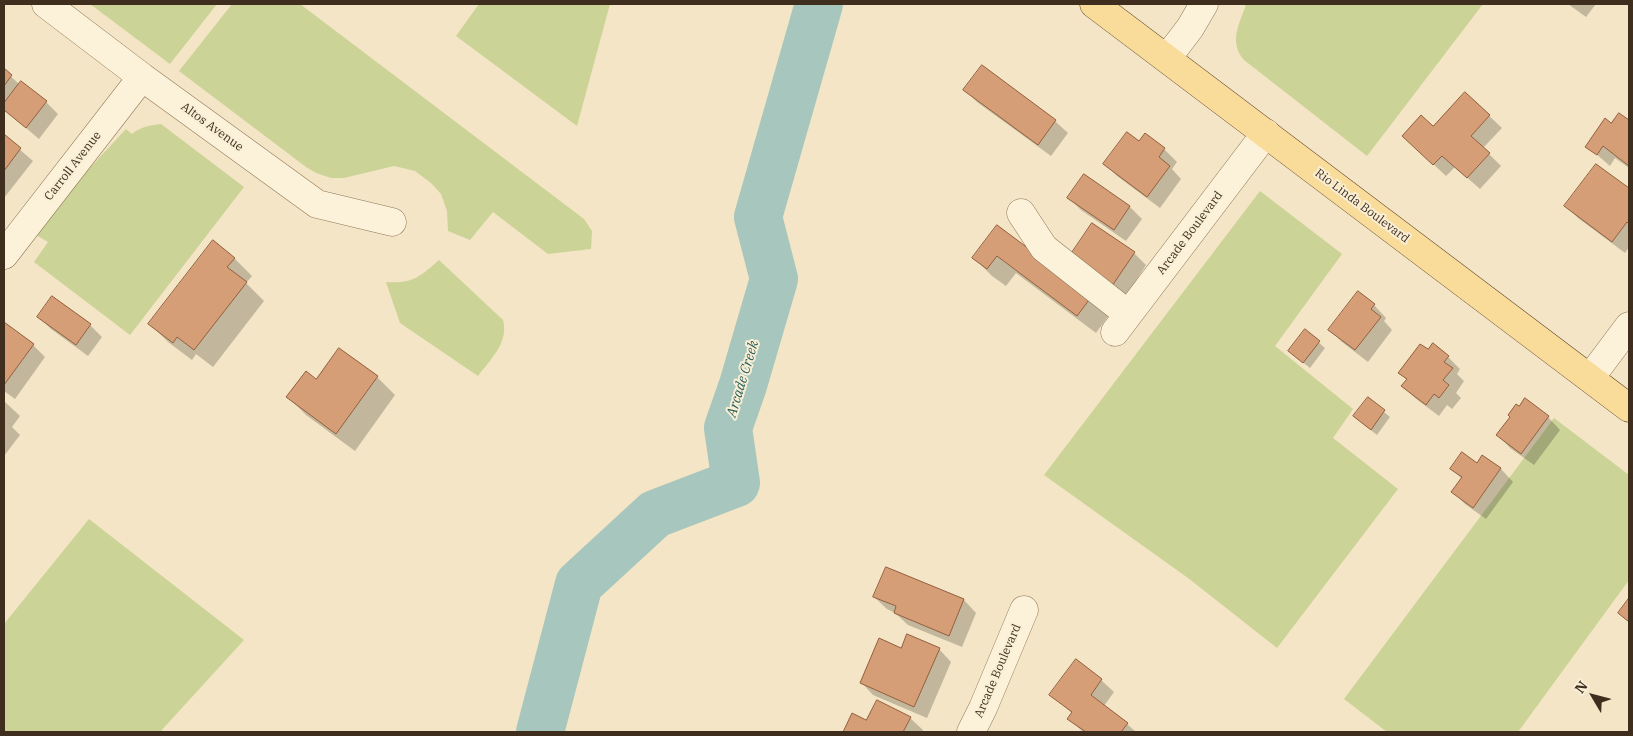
<!DOCTYPE html>
<html>
<head>
<meta charset="utf-8">
<style>
	body { margin:0 }
	#map { position:relative; width:1633px; height:736px; overflow:hidden; background:#f3e5c5; font-family:"IBM Plex Serif",serif }
	canvas { display:block }
	.frame { position:absolute; inset:0; border:5px solid #3f2e1e; pointer-events:none }
	.north { position:absolute; left:1568px; top:671px; width:50px; height:50px; -webkit-text-stroke:4px #f9efd6; paint-order:stroke; rotate:307deg; font-size:14px; font-weight:700; line-height:20px; text-align:center; color:#3f2e1e }
	.north::after { content:''; display:block; margin:auto; width:18px; height:22px; background:#3f2e1e; clip-path:polygon(50% 0,100% 100%,50% 72%,0 100%) }
</style>
</head>
<body>
<div id="map">
<canvas width="1633" height="736"></canvas>
<div class="frame"></div>
<div class="north">N</div>
</div>
<script>
const ctx = document.querySelector('canvas').getContext('2d');
ctx.lineJoin = 'round';
function paint(path, color) {
  ctx.fillStyle = color;
  ctx.fill(path, 'evenodd');
}
function stroke(path, color, width, dash) {
  ctx.strokeStyle = color;
  ctx.lineWidth = width;
  ctx.lineCap = dash ? 'butt' : 'round';
  ctx.setLineDash(dash || []);
  ctx.stroke(path);
}
function write(font, color, halo, rows, align = 'center') {
  ctx.font = font + ' "IBM Plex Serif",serif';
  ctx.lineWidth = 4;
  ctx.setLineDash([]);
  ctx.textBaseline = 'middle';
  ctx.strokeStyle = halo;
  ctx.fillStyle = color;
  for (const [text, x, y, turn = 0] of rows) {
    ctx.save();
    ctx.translate(x, y);
    ctx.rotate((+turn || 0) * Math.PI / 180);
    ctx.textAlign = isNaN(turn) ? turn : align;
    if (halo) ctx.strokeText(text, 0, 0);
    ctx.fillText(text, 0, 0);
    ctx.restore();
  }
}
const green = new Path2D(`
	M90,4h127l-47,60z
	M232,4h68l284,215 8,12 -1,18 -43,5 -55,-42 -23,28 -22,-9 -1,-20 -6,-17 -10,-11 -16,-12 -21,-5 -50,12h-13l-15,-5 -10,-6 -127,-96z
	M479,4h131l-33,122 -121,-90z
	M1246,4h237l-116,152 -123,-96c-16,-19 -4,-36 2,-56z
	M161,124l83,63 -114,148 -96,-73 14,-20 -12,-7 50,-63 40,-43 6,5c8,-7 19,-9 29,-10z
	M1260,191l82,63 -67,92 78,63 -20,29 65,51 -121,159 -89,-70 -144,-103z
	M439,260l64,60c6,22 -12,39 -25,56l-78,-53 -14,-41c26,2 34,-5 53,-22z
	M1554,418l75,57v105l-111,152h-131l-43,-33z
	M89,519l155,121 -84,92h-156v-108z`);
const shadow = new Path2D(`
	M1568,4h28l-10,13z
	M4,70l16,15 26,17 12,12 -19,25 -33,-28 -2,1z
	M965,90l90,31 13,12 -17,23 -74,-54z
	M1465,93l37,35 -19,20 18,18 -21,23 -25,-22 -9,9 -30,-28z
	M1619,114l10,8v46l-14,-10 -5,8 -23,-20 25,-21z
	M1145,135l19,14 13,13 -5,7 9,10 -21,29 -43,-32 -12,-12 34,-22z
	M4,136l29,25 -29,37z
	M1597,165l32,25v57l-4,6 -47,-35 -12,-12z
	M1085,175l45,32 12,12 -16,22 -45,-31 -12,-12z
	M997,227l112,88 -13,18 -80,-60 -10,13 -14,-10 -18,-18z
	M1134,253l12,12 -21,33 -54,-41z
	M234,258l18,18 -6,7 18,18 -51,66 -17,-13 -4,6 -24,-18 -18,-18z
	M1374,305l12,13 -2,3 8,9 -24,32 -26,-20 -12,-12z
	M39,317l51,8 12,12 -14,19 -37,-27z
	M4,324l29,21 12,12 -30,42 -11,-8z
	M1305,331l20,17 -15,20 -14,-11z
	M1448,357l12,12 -3,5 7,7 -8,12 5,5 -9,11 -5,-4 -8,11 -24,-18 -12,-12 4,-6 -7,-7z
	M377,377l18,18 -40,56 -49,-36 -18,-18z
	M1368,399l22,18 -13,18 -16,-13z
	M1526,400l22,17 12,13 -26,35 -24,-17 -12,-13z
	M4,401l16,15 -8,11 8,8 -16,21z
	M1483,457l18,12 12,13 -27,37 -21,-15 -12,-12 9,-13 -11,-11 26,-4z
	M886,569l78,31 12,13 -14,34 -54,-22 -13,-12 -8,-4 -13,-12z
	M902,649h37l12,13 -24,56 -54,-23 -12,-13z
	M1101,680l13,12 -10,14 23,18 9,8h-53l-14,-13 4,-5 -22,-19z
	M853,715l14,7 43,-4 13,12 -1,2h-78z`);
const river = new Path2D(`
	M540,732l39,-148 76,-70 81,-31 -8,-55 15,-43 31,-106 -16,-62 61,-213`);
const building = new Path2D(`
	M982,65l74,55 -18,25 -75,-55z
	M4,68l8,7 -8,11z
	M21,81l26,20 -21,27 -22,-18v-7z
	M1465,92l25,23 -19,21 19,17 -23,25 -25,-22 -9,9 -31,-29 19,-21 12,11z
	M1619,113l10,7v46l-26,-20 -6,9 -12,-8 20,-29 6,5z
	M1127,132l12,9 6,-8 20,15 -6,9 11,9 -23,31 -44,-33z
	M4,134l17,14 -17,23z
	M1596,164l33,24v36l-2,-2 -15,20 -48,-36z
	M1084,174l46,32 -16,24 -47,-32z
	M1092,223l43,29 -23,34 -43,-29z
	M997,225l95,71 -15,20 -80,-60 -10,13 -15,-11z
	M213,240l22,18 -8,9 20,15 -53,68 -17,-13 -4,6 -25,-19z
	M1358,291l17,13 -4,5 10,8 -26,33 -27,-20z
	M52,296l39,28 -15,21 -39,-28z
	M4,322l30,22 -30,41z
	M1305,329l15,12 -17,22 -15,-12z
	M1433,343l16,13 -5,6 9,6 -10,12 6,5 -10,13 -5,-4 -8,11 -25,-19 6,-7 -9,-6 22,-29 8,5z
	M339,348l39,28 -42,58 -50,-37 20,-26 10,8z
	M1368,397l17,13 -14,20 -18,-14z
	M1525,398l24,18 -28,38 -25,-19 14,-18 -2,-2 8,-11 3,2z
	M1462,452l15,11 5,-8 19,13 -28,40 -22,-16 11,-15 -12,-8z
	M886,567l78,32 -15,37 -55,-23 2,-7 -23,-9z
	M1629,598v24l-11,-9z
	M907,634l33,14 -26,59 -54,-24 19,-45 22,10z
	M1076,659l26,20 -11,16 37,28 -7,9h-35l-19,-13 5,-7 -23,-17z
	M877,700l34,17 -8,15h-60l9,-19 14,7z`);
const minor = new Path2D(`
	M46,4l96,73 175,127 75,18
	M1167,58l23,-30 14,-24
	M1021,213l23,35 84,66
	M4,255l138,-178
	M1115,332l151,-199
	M1590,378l39,-52
	M971,732l12,-24 41,-98`);
const major = new Path2D(`
	M1094,4l535,404`);
const streetNames = [
	["Altos Avenue",212,127,36],
	["Carroll Avenue",73,166,-52],
	["Rio Linda Boulevard",1362,206,37],
	["Arcade Boulevard",1190,233,-53],
	["Arcade Boulevard",998,671,-67]
];
const waterNames = [
	["Arcade Creek",743,379,-73]
];
paint(green, '#ccd397');
paint(shadow, '#0003');
stroke(river, '#a7c6bd', 48);
paint(building, '#d59e77');
stroke(building, '#925e3c', 1);
stroke(minor, '#907658', 29);
stroke(major, '#5e442d', 29);
stroke(minor, '#fcf2da', 28);
stroke(major, '#f9db9a', 28);
write('12px', '#3f2e1e', '#f9efd6', streetNames);
write('italic 14px', '#2c605d', '#f9efd6', waterNames);
</script>
</body>
</html>
